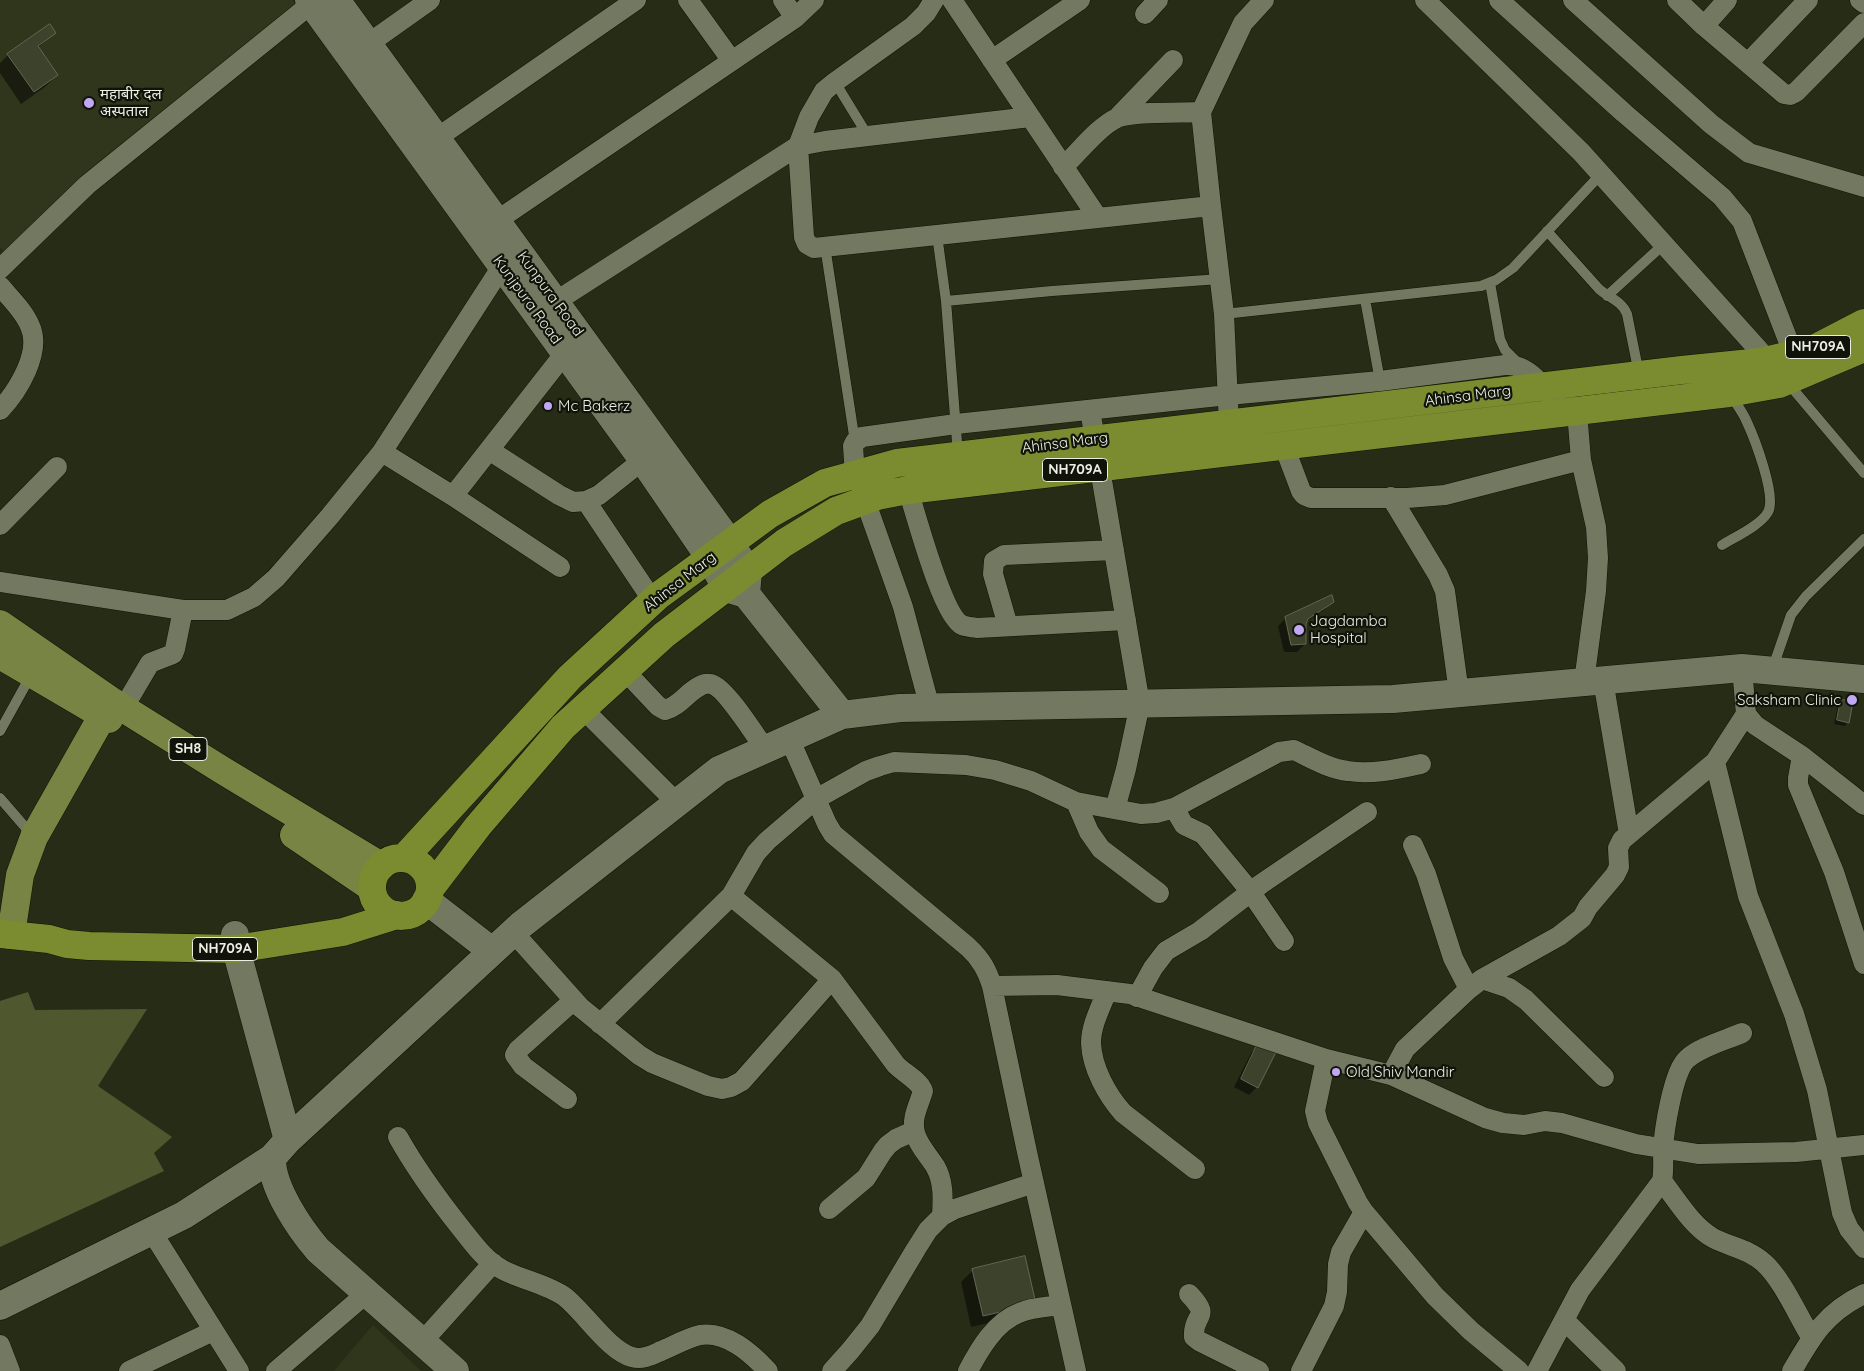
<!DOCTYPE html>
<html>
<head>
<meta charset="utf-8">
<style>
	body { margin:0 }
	canvas { display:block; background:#272c17 }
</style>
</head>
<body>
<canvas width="1864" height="1371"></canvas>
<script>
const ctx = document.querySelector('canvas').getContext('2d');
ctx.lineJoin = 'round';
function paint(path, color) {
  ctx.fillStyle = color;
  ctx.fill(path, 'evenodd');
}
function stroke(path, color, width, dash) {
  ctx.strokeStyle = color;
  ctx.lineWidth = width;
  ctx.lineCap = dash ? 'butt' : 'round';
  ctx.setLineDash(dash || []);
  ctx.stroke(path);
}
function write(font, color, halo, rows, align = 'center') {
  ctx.font = font + ' Quicksand,"Noto Sans Devanagari",sans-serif';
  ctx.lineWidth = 4.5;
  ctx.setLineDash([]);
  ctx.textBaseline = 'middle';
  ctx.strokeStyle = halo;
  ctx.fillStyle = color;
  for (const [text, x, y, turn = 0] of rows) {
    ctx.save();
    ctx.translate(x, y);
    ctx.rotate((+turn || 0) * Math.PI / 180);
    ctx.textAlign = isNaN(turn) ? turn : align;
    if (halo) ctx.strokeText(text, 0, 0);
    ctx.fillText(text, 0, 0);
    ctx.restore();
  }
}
const built = new Path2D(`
	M0,0h293l4,7 -239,191 -53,55 -5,-6z
	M373,1325l48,46h-87z`);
const green = new Path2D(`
	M28,992l7,18 112,-1 -49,77 74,51 -18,16 10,18 -164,76v-246z`);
const shadow = new Path2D(`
	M54,33l-16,15 19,27 -12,12 -24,17 -21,-31v-10l8,-8z
	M1333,601l-8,8 -20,14v21l-8,8h-13l-6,-26 8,-8z
	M1841,701l7,21 -3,4 -11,-2 4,-20z
	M1259,1045l-2,42 -8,8 -15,-8 17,-34z
	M973,1270l49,45 -51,12 -10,-45z`);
const building = new Path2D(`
	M50,24l6,9 -18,13 20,29 -24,17 -27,-38z
	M1332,595l2,7 -26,17 -2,5v20l-15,1 -6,-28z
	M1841,699l12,3 -4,21 -12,-3z
	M1258,1043l18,9 -18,36 -17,-9z
	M1025,1256l11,48 -53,12 -11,-47z`);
const lane = new Path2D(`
	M835,82l33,54
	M1547,231l52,58c10,9 23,12 28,25l12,60
	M937,235l9,66 12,154
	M825,246l30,196
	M1490,283l10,56 5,11 14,14
	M1607,296l57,-52
	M1365,299l15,82
	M946,301l106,-10 168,-12
	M1224,314l257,-28 15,-6 17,-12 88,-94
	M1787,382l77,91
	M1722,545c13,-8 39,-20 46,-33 9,-16 -14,-75 -22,-92 -4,-9 -11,-18 -16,-26
	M1772,670l19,-55 15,-19 58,-57
	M0,731l31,-56
	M0,798l32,37`);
const street = new Path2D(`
	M688,0l44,61
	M783,0l12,18
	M934,0l-8,13 -13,13 -78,56 -11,9 -15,26 -11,29 6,91 3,7 7,4 397,-42 13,108 5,110
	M952,0l146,218
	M1425,0l156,152 194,216
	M1499,0l125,113 98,84 20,24 56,145
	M1573,0l138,124 38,29 115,34
	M1677,0l27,26 80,68 6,1 6,-3 68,-69
	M1860,0l4,3
	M1145,14l13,-14
	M1704,26l23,-26
	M368,44l62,-44
	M992,60l88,-60
	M1748,63l60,-63
	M1119,116l54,-56
	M437,138l199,-138
	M1063,167c16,-15 35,-40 54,-49 13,-7 66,-5 84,-6
	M1211,206l-10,-94 42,-89 21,-23
	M486,228l309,-210 19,-18
	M0,269l87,-84 229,-185
	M0,286c10,12 24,25 30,40 12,26 -12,65 -30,84
	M544,309l254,-163 27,-5 205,-24
	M1090,410l50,294 -14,65 -11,40
	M1577,412l4,48 15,67 2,31 -2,33 -12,91
	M1284,446l17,45 3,4 7,3h96l38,-3 136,-35
	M489,450l70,45 14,7 13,-1 13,-6 44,-35
	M382,452l71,44 107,71
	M855,475l-2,-29 2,-4 7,-5 94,-13 272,-29 152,-14 125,-16c26,-2 44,29 58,48
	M908,490c8,24 34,125 54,135 4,2 10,2 15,3l149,-8
	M453,496l119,-152
	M1391,497l47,78 7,16 14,102
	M865,500l38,107 27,101
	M586,501l67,100
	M0,525l57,-58
	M0,582l183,28h44l27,-13 22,-19 54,-62 52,-64 126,-195
	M1008,626l-15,-52 1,-13 10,-6 110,-5
	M1742,668l4,46 9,11 47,31 62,49
	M625,671l33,35 7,4c15,-4 21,-17 35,-24 3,-2 6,-3 11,-2 14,3 44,51 54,65
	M1603,680l26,154
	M124,707l26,-44 23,-9 2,-5 8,-39
	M583,709l94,94
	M789,738l38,86 6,10 135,113c13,12 19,23 24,39l35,166 49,219
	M1802,756l-4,22v7l36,87 30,92
	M1715,762l33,134 46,118 23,76 25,123 7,16 15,19
	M1076,802l13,30 12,17 58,44
	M1174,808l10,17 19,9 47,57 34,50
	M1413,845l13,29 27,84 16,31
	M731,896l101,83 64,86c8,8 24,16 27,26 -4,14 -12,26 -8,42 3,12 13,22 20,33 9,15 8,33 7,50
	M513,932l67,75 59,48 13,8 56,23 14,3 9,-2 11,-6 90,-102
	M1482,979l27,9 17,12 78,77
	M992,986l65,-1 73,9 196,65 65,16 94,43 18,5 21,2 21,-4 17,2 74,21 62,10 98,-2 68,-7
	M1107,991c-6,16 -16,34 -16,52 1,25 16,52 32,70l72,56
	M1137,997l16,-29 13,-17 34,-20 61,-47 106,-72
	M600,1024l131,-128 25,-43 11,-12 49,-42 50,-28 14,-5 14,-4 72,3 29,5 36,11 45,21 65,12 15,-1 18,-5 105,-56 15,-2c17,8 35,19 54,21 24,4 50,-2 73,-7
	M1326,1059l-11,52 3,12 40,80 6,9 71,84 36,35 48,40
	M1391,1075l14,-26 64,-60 13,-10 77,-43 23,-18 6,-11 27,-32 4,-8 -1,-19 4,-8 93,-78 31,-48
	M567,1099l-44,-33 -8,-11 3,-5 56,-50
	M398,1137c18,32 39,61 62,90 13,16 24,33 43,43 19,10 44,14 62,27 20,16 44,54 67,60 11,3 20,-2 29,-6 12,-5 26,-13 39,-16 27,-4 51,18 68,36
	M1662,1181c15,19 29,44 51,57 17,9 36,11 51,25 18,16 34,53 47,74
	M829,1209l37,-31 17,-27 5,-6 8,-6 18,-8
	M152,1232l87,139
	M1189,1294c24,25 3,19 5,43l5,4 60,30
	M1564,1320l52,51
	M422,1342l71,-79
	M0,1345l10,26
	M129,1371l84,-40
	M276,1371l91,-78
	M832,1371l18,-20 20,-25 46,-77 12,-19 14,-14 13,-7 79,-26
	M968,1371c11,-21 27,-49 51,-58 13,-6 28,-6 42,-8
	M1301,1371l33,-65 3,-14 1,-28 3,-12 23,-40
	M1537,1371l43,-81 82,-109c2,-10 1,-20 1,-31 1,-19 10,-79 24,-91 13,-12 39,-19 55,-26
	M1792,1371c20,-35 34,-59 72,-77`);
const secondary = new Path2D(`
	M309,0l334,460 67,98 16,30 20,6
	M336,0l394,543 18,28 -2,23
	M746,594l96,121
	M426,900l66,51
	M235,935l1,14 52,191
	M272,1158c-1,29 28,71 46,92l137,121
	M0,1306l184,-91 88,-57 16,-18 233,-215 198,-155 123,-55 58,-7 493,-9 349,-31 122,11`);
const primary = new Path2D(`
	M0,624l110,76 112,70 159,96
	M0,655l109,64
	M294,835l78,53
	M11,935l9,-60 14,-38 69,-122`);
const highway = new Path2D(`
	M404,858l166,-181 88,-81 112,-82 55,-31 72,-20 785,-93 79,-8 51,-12 52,-27
	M372 887a29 29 0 1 1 58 0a29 29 0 1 1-58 0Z
	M430,889l48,-63 85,-99 101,-92 120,-92 52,-32 41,-15 31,-6 821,-97 50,-9 85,-36
	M0,934l49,5 18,5 22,2 147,3 107,-17 54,-17`);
const markers = [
	[89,103,6,"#c1a8f3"],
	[548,406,5,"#c1a8f3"],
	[1299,630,6,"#c1a8f3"],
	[1852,700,6,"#c1a8f3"],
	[1336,1072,5,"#c1a8f3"]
];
const shields = [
	[1818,347,65],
	[1075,470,65],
	[188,749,38],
	[225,949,65]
];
const shieldNames = [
	["NH709A",1818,347],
	["NH709A",1075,470],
	["SH8",188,749],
	["NH709A",225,949]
];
const poiNames = [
	["महाबीर दल",100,94],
	["अस्पताल",100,111],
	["Mc Bakerz",558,406],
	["Jagdamba",1310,621],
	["Hospital",1310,638],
	["Saksham Clinic",1841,700,"right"],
	["Old Shiv Mandir",1346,1072]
];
const streetNames = [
	["Kunpura Road",550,294,54],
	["Kunjpura Road",527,300,54],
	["Ahinsa Marg",1468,396,-7],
	["Ahinsa Marg",1065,443,-7],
	["Ahinsa Marg",680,582,-38]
];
paint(built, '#30361b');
paint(green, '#4e572e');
paint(shadow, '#0007');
paint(building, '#3d422c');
stroke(building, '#626851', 1);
stroke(lane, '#101403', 11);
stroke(street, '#101403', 21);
stroke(secondary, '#101403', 29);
stroke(primary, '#101403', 29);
stroke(highway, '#101403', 29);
stroke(lane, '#737961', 10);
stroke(street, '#737961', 20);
stroke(secondary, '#737961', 28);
stroke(primary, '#788443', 28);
stroke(highway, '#7b8b2f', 28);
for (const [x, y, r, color] of markers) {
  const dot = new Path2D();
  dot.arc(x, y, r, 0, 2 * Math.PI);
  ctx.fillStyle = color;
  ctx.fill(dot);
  stroke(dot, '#11130a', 2);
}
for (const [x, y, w] of shields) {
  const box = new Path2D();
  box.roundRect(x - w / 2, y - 11.5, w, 23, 4);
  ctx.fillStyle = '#11130a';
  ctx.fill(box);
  stroke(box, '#ebefe2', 1);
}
write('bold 14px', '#ebefe2', null, shieldNames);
write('15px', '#ebefe2', '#11130a', poiNames, 'left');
write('15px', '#ebefe2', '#11130a', streetNames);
</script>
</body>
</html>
